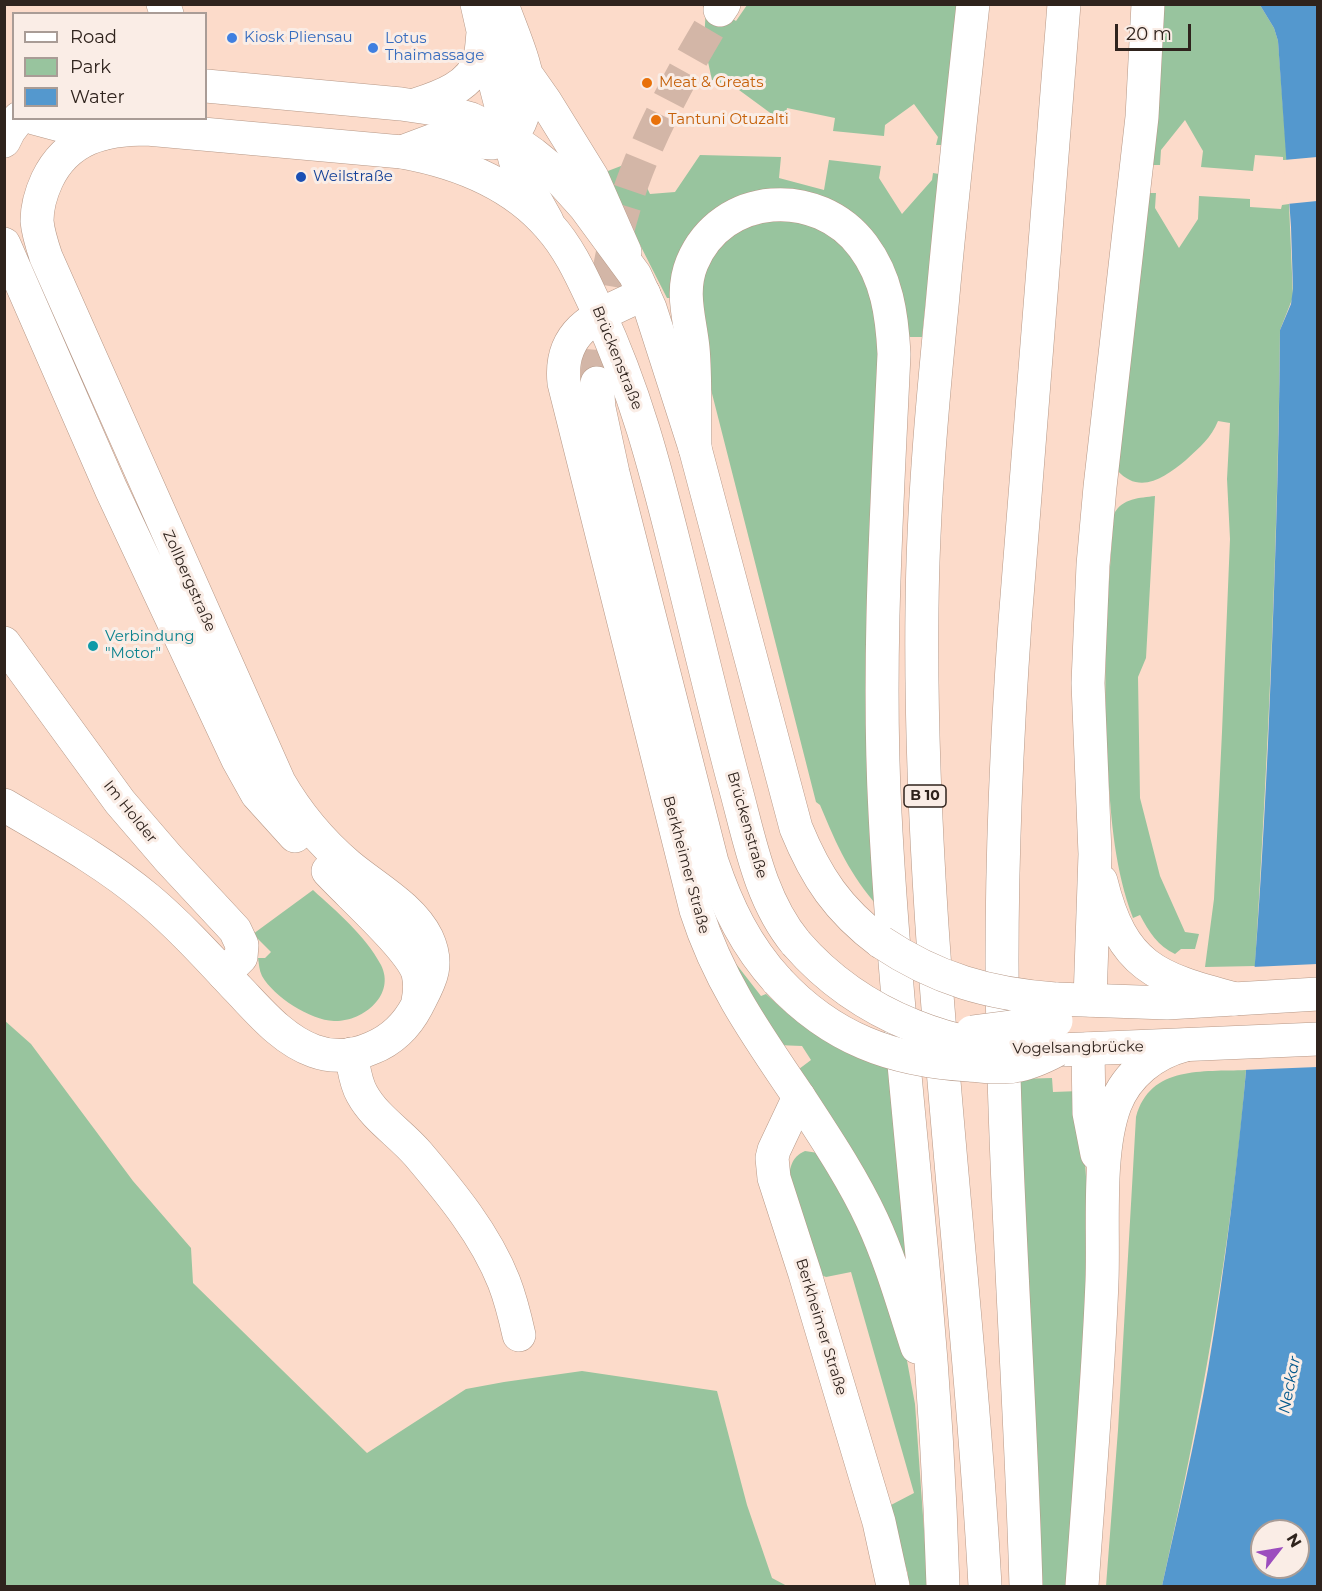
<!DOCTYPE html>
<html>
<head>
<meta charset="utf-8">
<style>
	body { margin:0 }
	#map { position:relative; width:1322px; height:1591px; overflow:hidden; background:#fcdbca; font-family:Montserrat,sans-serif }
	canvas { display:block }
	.frame { position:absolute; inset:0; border:6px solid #2f231d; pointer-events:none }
	.legend { position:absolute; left:12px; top:12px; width:195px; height:108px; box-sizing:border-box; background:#faede6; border:2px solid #a99c96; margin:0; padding:8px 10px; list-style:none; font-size:18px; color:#2f231d }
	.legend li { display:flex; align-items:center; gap:12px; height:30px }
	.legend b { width:30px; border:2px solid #a99c96 }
	.north { position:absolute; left:1250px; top:1519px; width:60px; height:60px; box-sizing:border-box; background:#faede6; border:2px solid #a99c96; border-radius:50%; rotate:59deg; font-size:16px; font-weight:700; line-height:24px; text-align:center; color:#2f231d }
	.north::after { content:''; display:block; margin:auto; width:21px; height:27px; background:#9c4dbe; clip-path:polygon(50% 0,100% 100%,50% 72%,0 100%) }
	.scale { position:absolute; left:1115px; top:24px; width:76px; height:27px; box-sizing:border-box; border:3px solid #2f231d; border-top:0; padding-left:8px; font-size:18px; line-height:21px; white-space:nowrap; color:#2f231d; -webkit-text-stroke:4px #faede6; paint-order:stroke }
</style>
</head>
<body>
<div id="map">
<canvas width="1322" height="1591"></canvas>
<div class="frame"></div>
<ul class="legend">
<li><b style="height:8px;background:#fff"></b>Road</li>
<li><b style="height:16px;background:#98c49e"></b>Park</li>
<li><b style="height:16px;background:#5498ce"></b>Water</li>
</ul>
<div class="north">N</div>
<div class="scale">20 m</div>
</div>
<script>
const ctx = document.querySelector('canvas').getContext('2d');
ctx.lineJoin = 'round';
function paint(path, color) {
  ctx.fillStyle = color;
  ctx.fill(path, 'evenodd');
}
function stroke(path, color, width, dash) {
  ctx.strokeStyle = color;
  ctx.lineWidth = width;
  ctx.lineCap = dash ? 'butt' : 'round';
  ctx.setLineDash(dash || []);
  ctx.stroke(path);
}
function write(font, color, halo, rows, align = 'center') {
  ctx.font = font + ' Montserrat,sans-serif';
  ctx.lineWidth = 6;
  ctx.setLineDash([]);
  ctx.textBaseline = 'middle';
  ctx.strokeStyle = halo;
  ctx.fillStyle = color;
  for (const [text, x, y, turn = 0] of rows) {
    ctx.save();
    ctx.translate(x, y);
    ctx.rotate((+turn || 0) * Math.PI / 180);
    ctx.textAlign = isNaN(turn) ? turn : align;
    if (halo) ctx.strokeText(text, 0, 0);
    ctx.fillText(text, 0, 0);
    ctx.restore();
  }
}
const green = new Path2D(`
	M706,5h4l26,16 11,-16h210l-15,140h-6l2,-8 -24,-33 -29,21 -1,11 -51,-5 2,-13 -48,-10 -3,15 -45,-33 -27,-10 -8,-36z
	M1160,5h100l14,23 4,13 9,119h-4v-3l-28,-2 -2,16 -52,-4 2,-16 -18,-31 -24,30 -1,15h-10z
	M700,155l81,2 -2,21 45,12 5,-30 52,6 -2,12 23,36 30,-34 1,-7 6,1 -17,163h-17l-15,-66 -120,-78 -98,105h-5l-33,-65 -34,-59 34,-13 16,33 25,-2z
	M1146,193h10l-1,15 24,40 19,-29 1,-23 51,3v8l31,2 1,-4 7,-1 4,93 -13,33c-2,212 -12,424 -25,636l-50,1 9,-68 8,-167 8,-193 -3,-60 3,-56 -12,-2c-7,17 -18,26 -32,39 -21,17 -46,36 -69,10z
	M779,218l41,8 26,19 32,60 1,603c-30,-35 -41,-60 -59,-103l-4,-3 -111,-436 -5,-84 13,-30 23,-21z
	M1155,496l-9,162 -8,19 2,121 20,78 25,56 14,2 -4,15h-14l-6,5c-17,-8 -26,-22 -35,-39l-7,3c-18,-48 -22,-97 -25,-148 -6,-86 -1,-171 6,-256 8,-16 26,-16 41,-18z
	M313,890c24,22 52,45 68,75 15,30 -18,57 -47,56 -24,-1 -60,-24 -72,-45 -3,-6 -3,-12 -4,-18h7l6,-6 -18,-18z
	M733,960l28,36 5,-2 21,19 40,29 19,10 46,17 17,201 -110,-201 12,-9 -9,-14 -25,-1z
	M4,1020l27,24 102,137 58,67 2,35 174,170 99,-64 38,-7 78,-11 135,20 30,114 25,73 15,8h-782z
	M1246,1070c-14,174 -46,346 -84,516h-56l12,-156 18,-313c14,-52 67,-45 110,-47z
	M1052,1078l1,14 27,-1 7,100 1,94 -19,301h-27l-23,-507z
	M805,1151l13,2 21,26 64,160 12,65 13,182h-23l3,-12 -19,-65 2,-4 23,-12 -63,-221 -25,5 -5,-2 -32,-91c0,-15 2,-27 16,-33z`);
const water = new Path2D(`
	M1260,5h57v1581h-155c16,-72 33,-144 46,-217 35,-207 50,-417 60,-626 6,-138 11,-275 12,-413l11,-26 2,-15 -2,-62 -13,-186 -4,-13zM1262,1531h36v36h-36z`);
const pier = new Path2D(`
	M1317,157v44l-30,3 -3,-44z
	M1317,964v103l-74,3 9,-103z`);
const highwayTunnel = new Path2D(`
	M597,383c2,-67 13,-139 36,-202 22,-60 54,-116 87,-171`);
const minor = new Path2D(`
	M163,4l4,10
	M477,4l17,75 23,88 30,54
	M526,74l19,27 47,76 33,75
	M415,105c25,-8 58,-19 65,-48 2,-8 2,-16 3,-24
	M34,118l45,12 26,3
	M402,152l32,-12 8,-1 50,4c16,-3 25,-11 30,-26 2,-7 6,-15 6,-23 2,-24 -18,-66 -26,-90
	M644,294c-42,20 -86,33 -80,89l132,527c23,72 61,125 103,187l-25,53 -2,8 2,20 31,96 74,248 14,64
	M4,643l116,159 49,57 66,71 7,15 -1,12 -17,17
	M351,1054c3,13 4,28 11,40 13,24 38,39 56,60 33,39 67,80 86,128 7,18 11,35 15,53`);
const major = new Path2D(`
	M206,86l195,18 34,5 36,10 38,18 24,17 16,13 36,40 50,68 15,33 45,140 101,380c20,49 42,82 85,114
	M4,141l5,-10 10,-13
	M4,244l107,245 127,271 19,34 38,42
	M4,805c49,29 100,57 144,94 32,27 61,59 90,90 22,23 45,51 76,62 19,7 40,5 58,-3 20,-8 35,-23 45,-42 13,-25 23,-40 10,-68 -15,-31 -53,-51 -79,-73 -27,-23 -51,-52 -69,-83l-233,-525c-4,-12 -8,-24 -9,-36 0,-14 4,-28 10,-41 20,-42 57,-51 100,-51l255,23c55,10 109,30 147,74 22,24 35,56 49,85 37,79 57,156 78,240 19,76 37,152 57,228 16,56 25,118 63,164
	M328,871c20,22 82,77 90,102 2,9 2,19 0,28
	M1055,999l112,4 151,-9
	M1059,1050l259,-11`);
const highway = new Path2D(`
	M973,4c-11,101 -22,201 -31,302 -10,100 -19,201 -20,302 -4,327 45,652 63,978
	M720,10l4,-6
	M597,383l2,25 14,65 99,389c15,45 34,84 66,119
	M695,448c-1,-33 1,-67 -2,-100 -3,-29 -13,-56 -1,-85 30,-72 126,-77 171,-17 24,32 29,69 31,108 -7,153 -17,305 -9,459 8,159 26,317 40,476 9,99 15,198 18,297
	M1101,881c21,86 55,97 134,118
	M1090,1000l5,-146 -7,-171 5,-118 7,-78 42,-370 6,-113
	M1088,1049l1,64 8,41
	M799,1097c26,40 53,80 73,123 19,41 31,84 45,127
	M1026,1586c-6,-208 -23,-416 -24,-625 0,-113 5,-226 13,-339l49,-618
	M1082,1586c7,-101 16,-203 20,-305 2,-52 -5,-128 13,-176 12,-31 39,-52 70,-60`);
const majorBridge = new Path2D(`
	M881,942c55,37 108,52 174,57
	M796,943c64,74 163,111 259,107
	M972,1032l84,-11`);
const highwayBridge = new Path2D(`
	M778,981c53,57 114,80 191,84 15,1 31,4 45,1 15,-2 30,-9 43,-16`);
const markers = [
	[232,38,6,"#3f7fe0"],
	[373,48,6,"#3f7fe0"],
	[647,83,6,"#e8710a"],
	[656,120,6,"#e8710a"],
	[301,177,6,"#1a4fb4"],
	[93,646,6,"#0f9aa8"]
];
const shields = [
	[925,796,42]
];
const shieldNames = [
	["B 10",925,796]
];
const shopNames = [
	["Kiosk Pliensau",244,38],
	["Lotus",385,39],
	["Thaimassage",385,56]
];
const foodNames = [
	["Meat & Greats",659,83],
	["Tantuni Otuzalti",668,120]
];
const transitNames = [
	["Weilstraße",313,177]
];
const streetNames = [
	["Brückenstraße",617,358,68],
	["Zollbergstraße",189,581,66],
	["Im Holder",130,812,51],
	["Brückenstraße",747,825,74],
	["Berkheimer Straße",686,865,75],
	["Vogelsangbrücke",1078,1048,-1],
	["Berkheimer Straße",821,1327,73]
];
const cultureNames = [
	["Verbindung",105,637],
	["\"Motor\"",105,654]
];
const waterNames = [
	["Neckar",1290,1385,-79]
];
paint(green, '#98c49e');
paint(water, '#5498ce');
paint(pier, '#fcdbca');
stroke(highwayTunnel, '#d3b6a7', 33, [33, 16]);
stroke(minor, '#b69887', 34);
stroke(major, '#b69887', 34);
stroke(highway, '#b69887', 34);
stroke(minor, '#fff', 33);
stroke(major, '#fff', 33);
stroke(highway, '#fff', 33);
stroke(majorBridge, '#b69887', 34, []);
stroke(highwayBridge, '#b69887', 34, []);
stroke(majorBridge, '#fff', 33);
stroke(highwayBridge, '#fff', 33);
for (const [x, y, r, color] of markers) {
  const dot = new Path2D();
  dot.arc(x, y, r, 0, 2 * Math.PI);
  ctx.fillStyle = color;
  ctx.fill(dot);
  stroke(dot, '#faede6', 2);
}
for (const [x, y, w] of shields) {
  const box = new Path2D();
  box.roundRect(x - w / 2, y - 11, w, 22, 4.5);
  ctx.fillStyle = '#faede6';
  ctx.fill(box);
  stroke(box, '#2f231d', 1.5);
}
write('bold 14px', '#2f231d', null, shieldNames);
write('15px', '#366cbe', '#faede6', shopNames, 'left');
write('15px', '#c56008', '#faede6', foodNames, 'left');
write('15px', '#164399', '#faede6', transitNames, 'left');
write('15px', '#2f231d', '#faede6', streetNames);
write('15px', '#0d838f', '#faede6', cultureNames, 'left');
write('italic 16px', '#01578b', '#faede6', waterNames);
</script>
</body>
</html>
